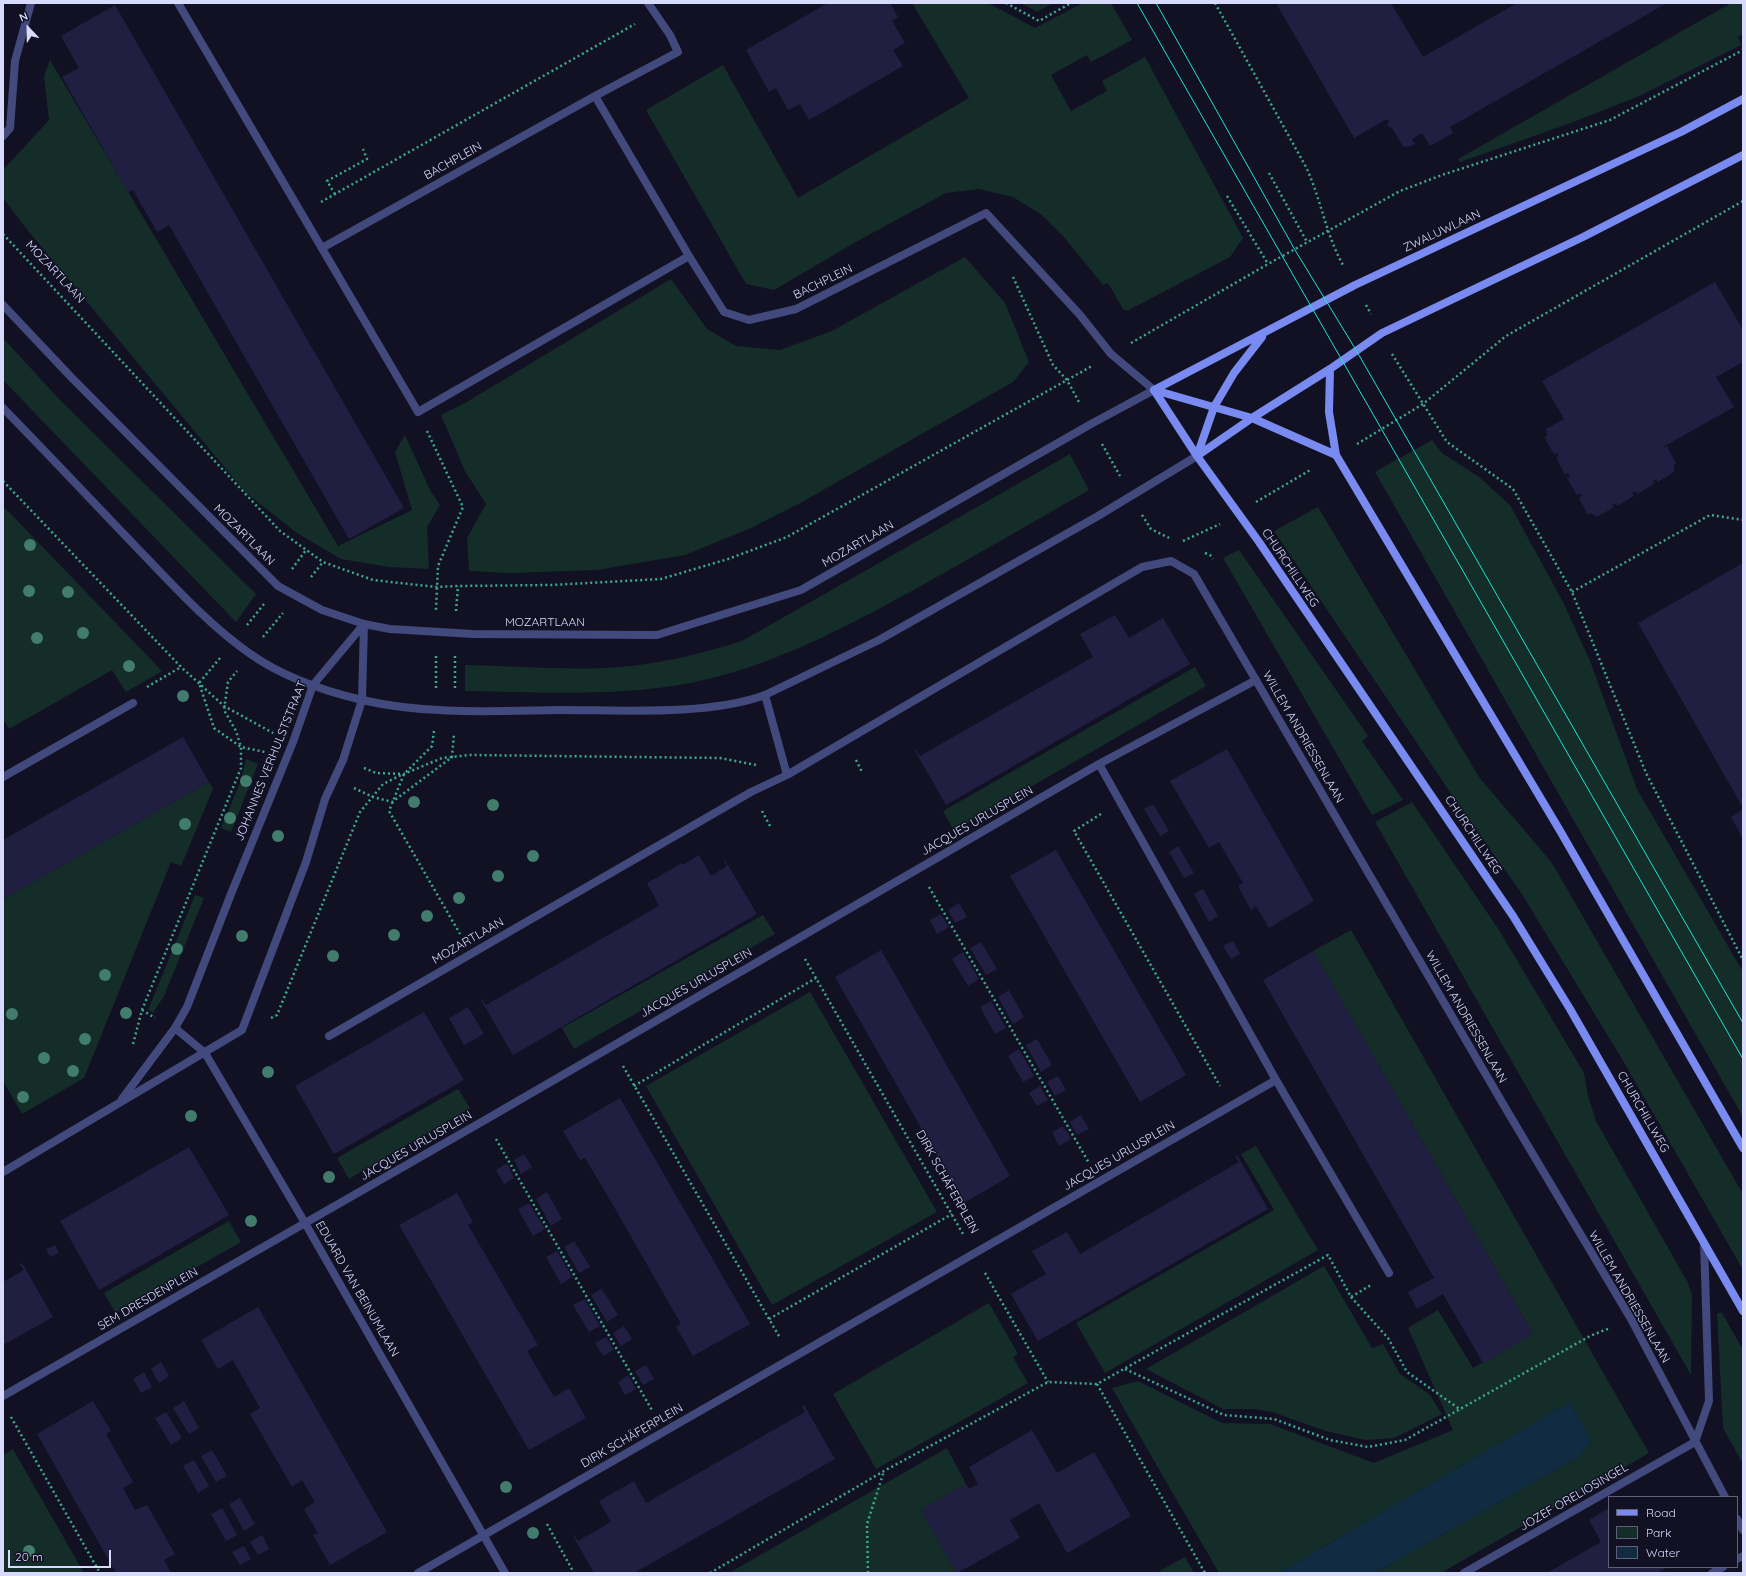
<!DOCTYPE html>
<html>
<head>
<meta charset="utf-8">
<style>
	body { margin:0 }
	#map { position:relative; width:1746px; height:1576px; overflow:hidden; background:#111123; font-family:Quicksand,sans-serif }
	canvas { display:block }
	.frame { position:absolute; inset:0; border:4px solid #d7dafb; pointer-events:none }
	.legend { position:absolute; left:1608px; top:1496px; width:130px; height:72px; box-sizing:border-box; background:#111123; border:1px solid #606179; margin:0; padding:5px 7px; list-style:none; font-size:12px; color:#d7dafb }
	.legend li { display:flex; align-items:center; gap:8px; height:20px }
	.legend b { width:20px; border:1px solid #606179 }
	.north { position:absolute; left:8px; top:8px; width:40px; height:40px; -webkit-text-stroke:3px #111123; paint-order:stroke; rotate:338deg; font-size:11px; font-weight:700; line-height:16px; text-align:center; color:#d7dafb }
	.north::after { content:''; display:block; margin:auto; width:14px; height:18px; background:#d7dafb; clip-path:polygon(50% 0,100% 100%,50% 72%,0 100%) }
	.scale { position:absolute; left:8px; top:1550px; width:103px; height:18px; box-sizing:border-box; border:2px solid #d7dafb; border-top:0; padding-left:5px; font-size:12px; line-height:14px; white-space:nowrap; color:#d7dafb; -webkit-text-stroke:3px #111123; paint-order:stroke }
</style>
</head>
<body>
<div id="map">
<canvas width="1746" height="1576"></canvas>
<div class="frame"></div>
<ul class="legend">
<li><b style="height:5px;background:#798bf1"></b>Road</li>
<li><b style="height:11px;background:#152d28"></b>Park</li>
<li><b style="height:11px;background:#112c42"></b>Water</li>
</ul>
<div class="north">N</div>
<div class="scale">20 m</div>
</div>
<script>
const ctx = document.querySelector('canvas').getContext('2d');
ctx.lineJoin = 'round';
function paint(path, color) {
  ctx.fillStyle = color;
  ctx.fill(path, 'evenodd');
}
function stroke(path, color, width, dash) {
  ctx.strokeStyle = color;
  ctx.lineWidth = width;
  ctx.lineCap = dash ? 'butt' : 'round';
  ctx.setLineDash(dash || []);
  ctx.stroke(path);
}
function write(font, color, halo, rows, align = 'center') {
  ctx.font = font + ' Quicksand,sans-serif';
  ctx.lineWidth = 3;
  ctx.setLineDash([]);
  ctx.textBaseline = 'middle';
  ctx.strokeStyle = halo;
  ctx.fillStyle = color;
  for (const [text, x, y, turn = 0] of rows) {
    ctx.save();
    ctx.translate(x, y);
    ctx.rotate((+turn || 0) * Math.PI / 180);
    ctx.textAlign = isNaN(turn) ? turn : align;
    if (halo) ctx.strokeText(text, 0, 0);
    ctx.fillText(text, 0, 0);
    ctx.restore();
  }
}
const green = new Path2D(`
	M912,3h76l47,25 48,-25h28l21,37 -41,22 -4,-7 -36,20 20,36 36,-20 -5,-10 43,-24 98,181 -13,19 -103,54 -4,-2 -15,-26 -5,2 -39,-48 -22,-22 -29,-18 -34,-8 -33,4 -92,50 -80,47 -28,-6 -100,-174 77,-45 75,133 171,-100z
	M1021,3h32l-16,9z
	M1731,3h12v31l-5,3 3,8 -104,52 -69,27 -108,38 -2,-3z
	M50,60l288,486 74,-36 -17,-58 10,-17 25,55 10,15 -13,22 2,42 -40,-2 -48,-8 -44,-26 -52,-41 -220,-265 -22,-29v-28l46,-50 -5,-44z
	M965,257l40,46 24,59 -16,20 -211,120 -51,26 -66,27 -88,15 -87,3 -41,-2 -2,-33 19,-34 -21,-33 -24,-56 24,-12 206,-124 36,50 29,17 44,4 52,-19z
	M3,338l56,61 197,195 -20,28 -233,-242z
	M1432,440l10,13 37,24 31,28 53,97 27,59 47,128 106,183v145l-368,-645z
	M1070,454l19,36c-59,34 -118,68 -179,102 -70,38 -140,75 -220,91 -73,14 -150,9 -225,8v-26c51,1 104,6 155,2 41,-3 83,-14 122,-26z
	M3,507l6,5 153,159 -36,21 -14,-22 -103,59 -6,-10z
	M1318,507l161,270 73,86 191,331v76l-118,-206 -103,-170 -66,-93 -182,-270z
	M1239,550l129,186 -6,5 41,59 -31,15 -149,-257z
	M1195,667l11,19 -252,145 -11,-20z
	M246,759l12,5 -27,68 -10,-4 19,-45z
	M209,782l4,7 -32,77 -10,-4 -87,216 -62,36 -19,-33v-182z
	M1412,802l87,128 85,143 4,23 8,25 92,162 4,12 -1,80 -316,-553z
	M195,895l9,3 -40,98 -11,17 -5,-3z
	M763,915l12,19 -201,115 -12,-21z
	M1351,930l298,523 -208,120h-66l205,-117 11,-15 -21,-39 -291,171h-60l-107,-185 26,-7 84,42 48,1 104,39 79,-33 -45,-102 30,-18 35,58 60,-34 -220,-383z
	M810,992l127,220 -165,93 -126,-219z
	M458,1089l12,19 -121,71 -12,-21z
	M1256,1146l62,104 -213,123 -29,-50 198,-113 -33,-56z
	M229,1221l12,21 -125,71 -12,-20z
	M1324,1266l48,82 11,-4 17,30 29,20 13,20 -48,24 -29,2 -39,-9 -54,-19 -18,-3h-31l-77,-40z
	M989,1303l29,51 -5,3 15,26 -152,86 -43,-75z
	M1717,1313h5l21,37v114l-20,-36z
	M947,1448l19,36 -45,26 36,63h-228z
	M13,1449l71,124h-81v-118z
	M1185,1557l9,16h-38z`);
const water = new Path2D(`
	M1570,1402l21,39 -11,15 -205,117h-96z`);
const building = new Path2D(`
	M828,3h62l8,14 -6,4 13,22 -12,7 10,16 -94,54 -9,-16 -12,6 -12,-22 -7,4 -23,-42z
	M1276,3h115l32,54 94,-54h150l-217,124 3,6 -23,13 -8,-13 -10,6 3,5 -7,3 -5,-1 -11,-18 -5,-2 2,-5 -2,-2 -33,19z
	M115,5l289,503 -55,31 -180,-314 -12,7 -24,-42 -5,2 -66,-115 17,-9 -18,-32z
	M1715,282l28,48v32l-27,15 18,30 -71,40 1,1 3,-2 9,18 -2,1v7l-16,10 -2,-3 -3,2 1,3 -17,10 -1,-3 -4,2 2,3 -17,10 -2,-3 -3,2 2,2 -17,10 -6,-4 -3,2 -9,-17 3,-2 -2,-3 -3,2 -10,-17 3,-2 -2,-3 -3,2 -9,-18 3,-1 -2,-3 -3,1 -10,-17 3,-1 -1,-7 18,-10 -22,-38z
	M1743,563v245l-105,-185z
	M1115,615l14,23 34,-20 27,46 -244,141 -31,-54 1,-1 4,6 173,-99 -13,-23z
	M183,737l26,45 -206,117v-59z
	M1227,749l87,152 -45,27 -13,-22 -5,4 -13,-24 5,-3 -24,-41 -10,6 -39,-67z
	M1153,804l16,27 -9,5 -16,-27z
	M1743,810v29l-12,-22z
	M1178,846l16,27 -10,5 -15,-26z
	M1056,850l130,225 -46,27 -130,-226z
	M699,855l12,21 16,-10 -3,-5 1,-1 32,54 -244,141 -32,-55 1,-1 4,6 173,-99 -12,-23 35,-20 1,2z
	M1203,889l15,27 -9,6 -15,-28z
	M959,903l8,14 -12,6 -7,-13z
	M941,914l8,13 -12,7 -7,-14z
	M1233,941l7,13 -9,5 -8,-13z
	M981,942l16,27 -11,6 -16,-27z
	M881,950l129,226 -46,27 -129,-226z
	M1313,951l220,383 -50,29 -40,-69 -26,15 -9,-17 26,-14 -171,-298z
	M963,952l16,27 -11,7 -16,-27z
	M1009,990l15,27 -11,7 -15,-27z
	M991,1001l15,27 -11,6 -15,-27z
	M468,1007l16,27 -20,11 -15,-27z
	M424,1012l40,68 -130,74 -39,-68z
	M1037,1039l15,26 -11,7 -15,-27z
	M1019,1049l15,27 -11,6 -15,-26z
	M1058,1076l8,14 -11,6 -8,-14z
	M1040,1086l8,14 -11,6 -8,-13z
	M620,1098l130,226 -57,32 -17,-29 5,-3 -68,-119 -28,-47 -5,2 -17,-29z
	M1081,1115l8,14 -12,6 -7,-13z
	M1063,1126l8,13 -12,7 -7,-14z
	M189,1147l40,68 -130,75 -39,-69z
	M524,1154l8,13 -11,7 -7,-14z
	M1237,1155l31,54 -230,132 -27,-47 35,-20 -14,-23 35,-19 13,22 159,-92 -4,-6z
	M507,1163l7,15 -10,6 -8,-14z
	M547,1192l15,27 -11,7 -15,-27z
	M457,1193l16,29 -5,3 70,120 -11,6 27,46 15,-9 17,30 -57,32 -130,-225z
	M529,1203l16,26 -12,7 -15,-27z
	M574,1241l16,26 -11,6 -15,-26z
	M55,1245l4,8 -9,4 -4,-8z
	M557,1251l15,26 -11,7 -15,-27z
	M22,1263l31,54 -50,28v-63l21,-12 -4,-6z
	M602,1289l16,26 -11,7 -16,-27z
	M585,1299l15,27 -11,6 -16,-27z
	M258,1307l129,225 -57,33 -17,-30 5,-2 -14,-24 11,-7 -13,-22 -10,7 -42,-73 10,-6 -27,-48 -15,9 -17,-29z
	M624,1326l8,13 -11,7 -8,-13z
	M606,1337l8,13 -11,6 -8,-13z
	M161,1362l8,14 -10,7 -8,-14z
	M646,1365l8,14 -11,6 -8,-14z
	M144,1372l8,15 -11,6 -8,-14z
	M628,1375l8,14 -11,6 -7,-13z
	M93,1401l18,30 -5,3 27,48 -10,6 12,22 12,-5 28,49 -11,6 7,13h-55l-79,-139z
	M184,1401l15,27 -10,6 -16,-26z
	M804,1405l31,54 -201,114h-40l-21,-37 1,-1 4,6 33,-19 -12,-21 35,-20 12,22 159,-91 -3,-6z
	M166,1412l16,26 -11,7 -16,-27z
	M1032,1430l25,43 37,-21 37,64 -64,37 -28,-50 -29,17 10,18 -63,35 -36,-63 45,-26 3,5 9,-5 -9,-17z
	M212,1450l15,26 -11,6 -15,-26z
	M194,1460l15,26 -11,7 -15,-27z
	M240,1498l15,26 -11,7 -15,-27z
	M222,1508l15,27 -11,6 -15,-27z
	M1609,1508v59h59l-11,6h-110l54,-31 -12,-22z
	M262,1535l7,14 -11,6 -8,-13z
	M244,1546l7,13 -11,6 -8,-13z`);
const path = new Path2D(`
	M1006,3l33,18 32,-18
	M1215,3l91,164c15,32 20,68 37,98
	M1269,173l38,69
	M335,194l-8,-13 40,-22 -4,-10
	M1227,196l41,68
	M321,202l314,-178
	M3,234l277,297 43,31 50,18 63,7 22,-1 93,-1 110,-6 67,-20 59,-22 305,-171
	M1013,277l40,88 14,15 13,24
	M1366,305l5,9
	M1131,343l137,-79 132,-73 42,-16 168,-55 133,-70
	M1392,354l55,88 66,47 59,103 74,181 97,187
	M427,431l36,76 -25,59 -2,44
	M1102,444l18,32
	M1357,444l66,-40 83,-68 237,-135
	M3,481l178,186 43,39 49,27
	M1256,502l56,-33
	M1142,515l9,14 18,9
	M1183,541l37,-17
	M1205,553l5,2 3,4
	M292,569l14,-19
	M311,577l12,-15
	M1572,592l138,-77 33,5
	M456,611l2,-25
	M247,625l17,-21
	M263,637l20,-24
	M455,656v33
	M220,658l-21,25 15,45 27,19 24,5
	M147,687l34,-20
	M436,688v-35
	M434,731l-2,15 -28,28 -15,37 71,123
	M856,760l6,12
	M364,768l12,5 28,1 38,-16 28,-3 250,3 36,7
	M354,788l19,9 19,5 60,-45 2,-23
	M762,811l8,15
	M1101,814l-27,17 146,255
	M929,887l160,276
	M805,959l158,275
	M142,1010l13,8
	M271,1018l6,-3 83,-203 23,-28 20,-10
	M133,1044l9,-34 99,-242v-21l-5,-16 -12,-21 4,-28 9,-11
	M623,1066l157,272
	M634,1086l182,-108
	M496,1139l157,273
	M985,1273l63,109
	M1351,1297l37,41 19,34 54,38
	M769,1319l183,-105
	M1125,1369l99,46 50,4 56,21 38,7 37,-7 185,-104 20,-8
	M1097,1384l108,189
	M11,1417l89,156
	M547,1524l27,49
	M710,1573l174,-102 164,-89 49,2 231,-129 23,42 20,-12
	M868,1573l-1,-49 17,-53`);
const minor = new Path2D(`
	M178,3l240,409 271,-156
	M595,96l94,160 35,56 25,8 47,-11 190,-96 94,102 31,39 43,36
	M3,136l7,-8 5,-67 16,-58
	M322,248l273,-152 83,-44 -8,-17 -22,-32
	M1256,680l-157,84 177,316 113,193
	M765,695l22,80
	M3,777l130,-74
	M175,1028l30,25 100,170 200,350
	M329,1036l422,-244 36,-17 355,-208 29,-6 23,13 312,535 125,210 94,178
	M122,1099l53,-71 12,-21 44,-113 62,-152 20,-57 51,-61
	M3,1172l239,-142 64,-168 19,-63 18,-39 19,-60 2,-76
	M3,1396l482,-276 614,-356
	M1737,1519l6,11
	M1737,1559l6,-3
	M418,1573l858,-493
	M1464,1573l231,-131 14,-41 -5,-158
	M1712,1573l11,-6`);
const tertiary = new Path2D(`
	M3,305l68,72 207,209 44,24 42,14 26,5 83,5 184,1 144,-45 290,-166 63,-34
	M3,408c46,47 91,95 137,143 35,36 68,73 109,102 32,23 75,38 113,47 65,15 132,11 197,10 62,0 149,6 206,-15l114,-55 219,-124 99,-60`);
const secondary = new Path2D(`
	M1330,369l-1,43 7,43 223,374 184,319
	M1154,390l43,66 62,86 254,374 57,93 173,302
	M1154,390l201,-105 326,-153 62,-33
	M1154,390l98,28 84,37
	M1197,456l55,-38 78,-49 52,-36 201,-96 160,-82
	M1197,456l17,-49 20,-34 28,-36`);
const tram = new Path2D(`
	M1137,3l606,1056
	M1156,3l139,247 61,100 387,673`);
const trees = [
	[30,545],
	[29,591],
	[68,592],
	[83,633],
	[37,638],
	[129,666],
	[183,696],
	[246,781],
	[414,802],
	[493,805],
	[230,818],
	[185,824],
	[278,836],
	[533,856],
	[498,876],
	[459,898],
	[427,916],
	[394,935],
	[242,936],
	[177,949],
	[333,956],
	[105,975],
	[126,1013],
	[12,1014],
	[85,1039],
	[44,1058],
	[73,1071],
	[268,1072],
	[23,1097],
	[191,1116],
	[329,1177],
	[251,1221],
	[506,1487],
	[533,1533],
	[29,1551]
];
const streetNames = [
	["BACHPLEIN",453,161,-29],
	["ZWALUWLAAN",1442,231,-25],
	["MOZARTLAAN",55,272,47],
	["BACHPLEIN",823,282,-26],
	["MOZARTLAAN",244,535,45],
	["MOZARTLAAN",858,544,-30],
	["CHURCHILLWEG",1290,568,56],
	["MOZARTLAAN",545,622],
	["WILLEM ANDRIESSENLAAN",1303,737,60],
	["JOHANNES VERHULSTSTRAAT",271,761,-68],
	["JACQUES URLUSPLEIN",977,821,-30],
	["CHURCHILLWEG",1473,835,56],
	["MOZARTLAAN",468,941,-30],
	["JACQUES URLUSPLEIN",696,983,-30],
	["WILLEM ANDRIESSENLAAN",1466,1017,60],
	["CHURCHILLWEG",1643,1112,60],
	["JACQUES URLUSPLEIN",416,1146,-30],
	["JACQUES URLUSPLEIN",1119,1156,-30],
	["DIRK SCHÄFERPLEIN",947,1182,61],
	["EDUARD VAN BEINUMLAAN",357,1289,60],
	["WILLEM ANDRIESSENLAAN",1629,1297,60],
	["SEM DRESDENPLEIN",148,1299,-30],
	["DIRK SCHÄFERPLEIN",632,1436,-30],
	["JOZEF ORELIOSINGEL",1574,1497,-30]
];
paint(green, '#152d28');
paint(water, '#112c42');
paint(building, '#201f42');
stroke(path, '#3caa90', 2.5, [2, 3]);
stroke(minor, '#41497d', 8);
stroke(tertiary, '#41497d', 8);
stroke(secondary, '#798bf1', 8);
stroke(tram, '#19e6d6', 1);
ctx.fillStyle = '#427c6c';
for (const [x, y] of trees) {
  ctx.beginPath();
  ctx.arc(x, y, 6, 0, 2 * Math.PI);
  ctx.fill();
}
write('12px', '#d7dafb', '#111123', streetNames);
</script>
</body>
</html>
